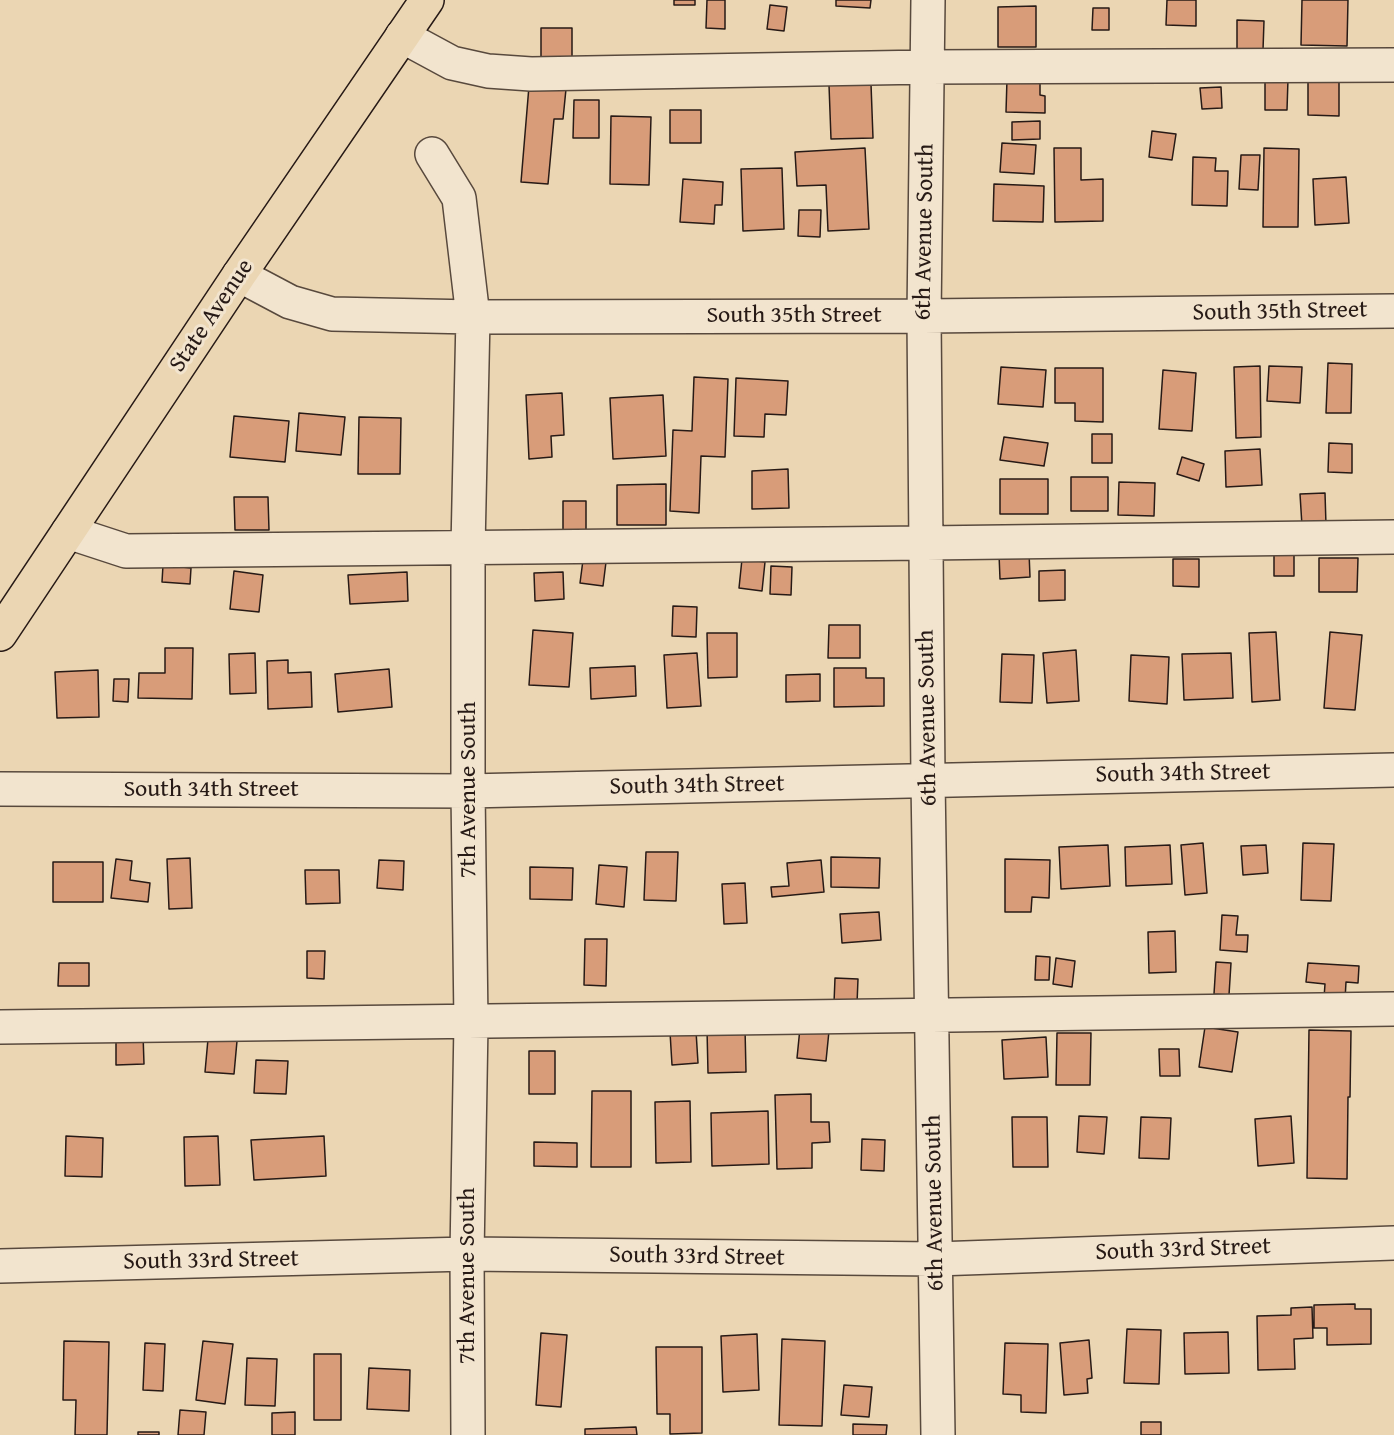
<!DOCTYPE html>
<html>
<head>
<meta charset="utf-8">
<style>
	body { margin:0 }
	canvas { display:block; background:#ebd6b3 }
</style>
</head>
<body>
<canvas width="1394" height="1435"></canvas>
<script>
const ctx = document.querySelector('canvas').getContext('2d');
ctx.lineJoin = 'round';
function paint(path, color) {
  ctx.fillStyle = color;
  ctx.fill(path, 'evenodd');
}
function stroke(path, color, width, dash) {
  ctx.strokeStyle = color;
  ctx.lineWidth = width;
  ctx.lineCap = dash ? 'butt' : 'round';
  ctx.setLineDash(dash || []);
  ctx.stroke(path);
}
function write(font, color, halo, rows, align = 'center') {
  ctx.font = font + ' "Gentium Book Plus",serif';
  ctx.lineWidth = 6;
  ctx.setLineDash([]);
  ctx.textBaseline = 'middle';
  ctx.strokeStyle = halo;
  ctx.fillStyle = color;
  for (const [text, x, y, turn = 0] of rows) {
    ctx.save();
    ctx.translate(x, y);
    ctx.rotate((+turn || 0) * Math.PI / 180);
    ctx.textAlign = isNaN(turn) ? turn : align;
    if (halo) ctx.strokeText(text, 0, 0);
    ctx.fillText(text, 0, 0);
    ctx.restore();
  }
}
const building = new Path2D(`
	M674,0h21v5h-21z
	M707,0h18v29l-19,-1z
	M836,0h35l-1,8 -34,-2z
	M1167,0h29v26l-30,-1z
	M1302,0h46l-1,46 -46,-1z
	M770,5l17,2 -3,24 -17,-2z
	M1036,6v41h-38v-40z
	M1093,8h16v22h-17z
	M1237,20l27,1 -1,29 -26,-1z
	M541,28h31v29h-31z
	M1308,75h31v41l-31,-1z
	M1007,79l33,1v15l5,1v17l-39,-1z
	M1265,79h23l-1,31h-22z
	M871,84l2,54 -42,1 -2,-54z
	M529,86l37,3 -3,30h-9l-6,65 -27,-2z
	M1221,87l1,21 -20,1 -2,-21z
	M574,100h25v38h-26z
	M670,110h31v33h-31z
	M611,116l40,1 -2,68 -39,-1z
	M1040,121v18l-28,1v-18z
	M1152,131l24,3 -4,26 -23,-3z
	M1002,143l34,2 -2,29 -34,-2z
	M865,148l4,81 -41,2 -2,-46 -29,1 -2,-34z
	M1054,148h27v32l22,-1v42l-48,1z
	M1264,148l35,1 -1,78h-35z
	M1241,155h19l-2,35 -19,-1z
	M1193,157l23,1 -1,13h13l-1,35 -35,-1z
	M782,168l2,61 -41,2 -2,-62z
	M1346,177l3,46 -34,2 -2,-46z
	M683,179l40,3 -1,23h-7l-1,19 -34,-2z
	M994,184l50,2 -1,36 -50,-1z
	M799,210h22l-1,27 -22,-1z
	M1328,363l24,1 -1,49h-25z
	M1260,366l1,71 -25,1 -2,-71z
	M1269,366l33,1 -2,36 -33,-2z
	M1001,367l45,3 -3,37 -45,-3z
	M1055,368h48v54l-28,-1v-18h-20z
	M1163,370l33,3 -4,58 -33,-2z
	M694,377l34,2 -3,78 -24,-1 -2,57 -29,-2 3,-81 19,1z
	M736,378l52,3 -2,34 -21,-1 -1,23 -30,-1z
	M562,393l2,42 -13,1 1,21 -23,2 -3,-64z
	M663,395l3,61 -53,3 -3,-61z
	M299,413l46,4 -4,38 -45,-4z
	M234,416l55,5 -4,41 -55,-5z
	M359,417l42,1 -1,56h-42z
	M1092,434h20v29h-20z
	M1004,437l44,6 -4,23 -44,-6z
	M1329,443l23,1v29l-24,-1z
	M1260,449l2,36 -36,2 -1,-36z
	M1182,457l22,7 -5,17 -22,-7z
	M788,469l1,39 -37,1v-38z
	M1071,477h37v34h-37z
	M1000,479h48v35h-48z
	M1119,482l36,1 -1,33 -36,-1z
	M666,484v41h-49v-40z
	M1325,493l1,32 -24,1 -2,-32z
	M234,497h34l1,33h-34z
	M563,501h23v32h-23z
	M1029,552l1,25 -30,2 -1,-25z
	M1274,554h20v22h-20z
	M1319,558h39l-1,34h-38z
	M742,559l23,3 -3,29 -23,-3z
	M1173,559h26v28l-26,-1z
	M583,560l23,2 -3,24 -23,-3z
	M163,565l28,3 -1,16 -28,-2z
	M771,566l21,1 -1,28 -21,-1z
	M1065,570v30l-26,1v-30z
	M234,571l29,4 -4,37 -29,-3z
	M407,572l1,29 -58,3 -2,-29z
	M563,572l1,27 -29,2 -1,-28z
	M673,606l24,1 -1,30 -24,-1z
	M829,625h31v33h-32z
	M533,630l40,3 -4,54 -40,-2z
	M1276,632l4,68 -28,2 -3,-69z
	M1330,632l32,3 -7,75 -31,-2z
	M707,633h30v44l-29,1z
	M165,648h28l-1,51 -54,-1 1,-25h26z
	M1076,650l3,51 -32,2 -4,-50z
	M255,653l1,40 -26,1 -1,-40z
	M697,653l4,53 -34,2 -3,-53z
	M1231,653l2,45 -49,2 -2,-46z
	M1002,654l32,1 -2,48 -32,-1z
	M1131,655l38,2 -2,47 -38,-3z
	M288,660v13l23,-1 1,35 -44,2 -1,-48z
	M635,666l1,30 -45,3 -1,-31z
	M834,668h32v10h18v28l-50,1z
	M389,669l3,38 -54,5 -3,-38z
	M98,670l1,47 -42,1 -2,-46z
	M820,674v27l-34,1v-27z
	M114,679h15l-1,23 -15,-1z
	M1203,843l4,50 -22,2 -4,-50z
	M1303,843l31,1 -3,57 -30,-1z
	M1108,845l2,41 -49,3 -2,-42z
	M1170,845l2,39 -46,2 -1,-39z
	M1266,845l2,28 -25,2 -2,-29z
	M646,852h32l-2,49 -32,-1z
	M831,857l49,1 -1,30 -48,-1z
	M190,858l2,50 -23,1 -2,-50z
	M116,859l16,2 -2,19 20,3 -2,19 -37,-4z
	M1005,859l45,1 -1,38 -17,-1 -1,15h-26z
	M379,860l25,1 -1,29 -26,-2z
	M821,860l3,32 -52,5 -1,-10 18,-1 -2,-23z
	M53,862h50v40h-50z
	M599,865l28,2 -3,40 -28,-3z
	M530,867l43,1 -1,32 -42,-1z
	M305,870h34l1,33 -34,1z
	M745,883l2,40 -23,1 -2,-40z
	M879,912l2,28 -39,3 -2,-29z
	M1222,915l16,1 -2,19h12l-1,17 -27,-2z
	M1175,931l1,41 -27,1 -1,-41z
	M585,939h22l-1,47 -22,-1z
	M307,951h18l-1,28 -17,-1z
	M1036,956l14,1 -1,23h-14z
	M1056,958l19,3 -3,26 -19,-3z
	M1216,962l15,1 -2,32 -15,-1z
	M59,963h30v23h-31z
	M1308,963l51,3 -1,17 -12,-1 -1,18 -21,-2 1,-14 -19,-2z
	M835,978l23,1 -1,25 -23,-1z
	M1205,1027l33,5 -6,40 -33,-5z
	M745,1028l1,44 -38,1 -1,-44z
	M800,1028l29,3 -3,30 -29,-3z
	M1309,1030l42,1 -1,66h-2l-1,82 -40,-1z
	M696,1031l2,32 -26,2 -2,-33z
	M1057,1033h34l-1,52h-34z
	M116,1034h27l1,30 -28,1z
	M1046,1037l2,40 -44,2 -2,-39z
	M208,1039l29,2 -3,33 -29,-2z
	M1159,1049h20l1,27h-20z
	M529,1051h26v43h-26z
	M256,1060l32,1 -2,33 -32,-1z
	M592,1091h39v76h-40z
	M811,1094v28h18l1,20 -18,1v25l-35,1 -2,-74z
	M690,1101l1,61 -35,1 -1,-61z
	M768,1111l1,53 -57,2 -1,-53z
	M1079,1116l28,1 -3,37 -27,-2z
	M1291,1116l3,47 -36,3 -3,-47z
	M1012,1117h35l1,50h-35z
	M1141,1117l30,1 -2,41 -30,-1z
	M66,1136l37,2 -1,39 -37,-1z
	M218,1136l2,49 -35,1 -1,-49z
	M324,1136l2,40 -72,4 -3,-40z
	M862,1139l23,1 -1,31 -23,-1z
	M534,1142l43,1v24l-43,-1z
	M1355,1304v5h16v35l-44,1v-17h-13v-23z
	M1312,1307l1,31 -19,1 1,30 -37,1 -1,-54 34,-1v-7z
	M1127,1329l34,1 -2,54 -35,-1z
	M1228,1332l1,41 -44,1 -1,-41z
	M541,1333l26,2 -6,72 -25,-2z
	M757,1334l2,56 -36,2 -2,-56z
	M782,1339l43,2 -3,85 -43,-1z
	M1089,1340l3,38 -5,1 1,14 -24,2 -4,-52z
	M64,1341l45,1 -2,93h-32l1,-35h-13z
	M203,1341l30,3 -8,60 -29,-4z
	M145,1343l20,1 -2,47 -20,-1z
	M1005,1343l43,1 -2,69 -25,-1v-17l-18,-1z
	M656,1347h46v86l-32,1v-20h-13z
	M314,1354h27v66h-27z
	M247,1358l30,1 -2,47 -30,-1z
	M369,1368l41,2 -1,41 -42,-2z
	M844,1385l28,2 -3,30 -28,-2z
	M180,1410l26,2 -2,23h-26z
	M295,1412v23h-23v-22z
	M1141,1422h20v13h-20z
	M853,1424l34,1 -1,10h-33z
	M636,1427l1,8h-52v-6z
	M138,1432h21v3h-21z`);
const minor = new Path2D(`
	M928,0l-4,316 4,464 10,655
	M402,36l50,27 36,8 43,3 396,-7 467,-2
	M432,154l27,44 14,119 -5,230v244l3,232 -4,231 1,181
	M239,275l51,27 42,12 141,3 451,-1 470,-5
	M68,532l58,19 800,-8 468,-6
	M0,789l468,2 926,-21
	M0,1027c465,-4 929,-13 1394,-18
	M0,1266l467,-12 469,5 458,-16`);
const major = new Path2D(`
	M0,634l239,-359 188,-275`);
const streetNames = [
	["6th Avenue South",925,232,-89],
	["South 35th Street",1280,312,-1],
	["State Avenue",212,316,-56],
	["South 35th Street",794,316],
	["6th Avenue South",928,718,-91],
	["South 34th Street",1183,774,-1],
	["South 34th Street",697,786,-1],
	["South 34th Street",211,790],
	["7th Avenue South",469,790,-90],
	["6th Avenue South",935,1203,-91],
	["South 33rd Street",1183,1250,-2],
	["South 33rd Street",697,1257,1],
	["South 33rd Street",211,1261,-1],
	["7th Avenue South",468,1276,-90]
];
paint(building, '#d89c79');
stroke(building, '#271a16', 1.5);
stroke(minor, '#58493d', 36);
stroke(major, '#271a16', 36);
stroke(minor, '#f2e4ce', 33);
stroke(major, '#ebd6b3', 33);
write('24px', '#271a16', '#f2e4ce', streetNames);
</script>
</body>
</html>
